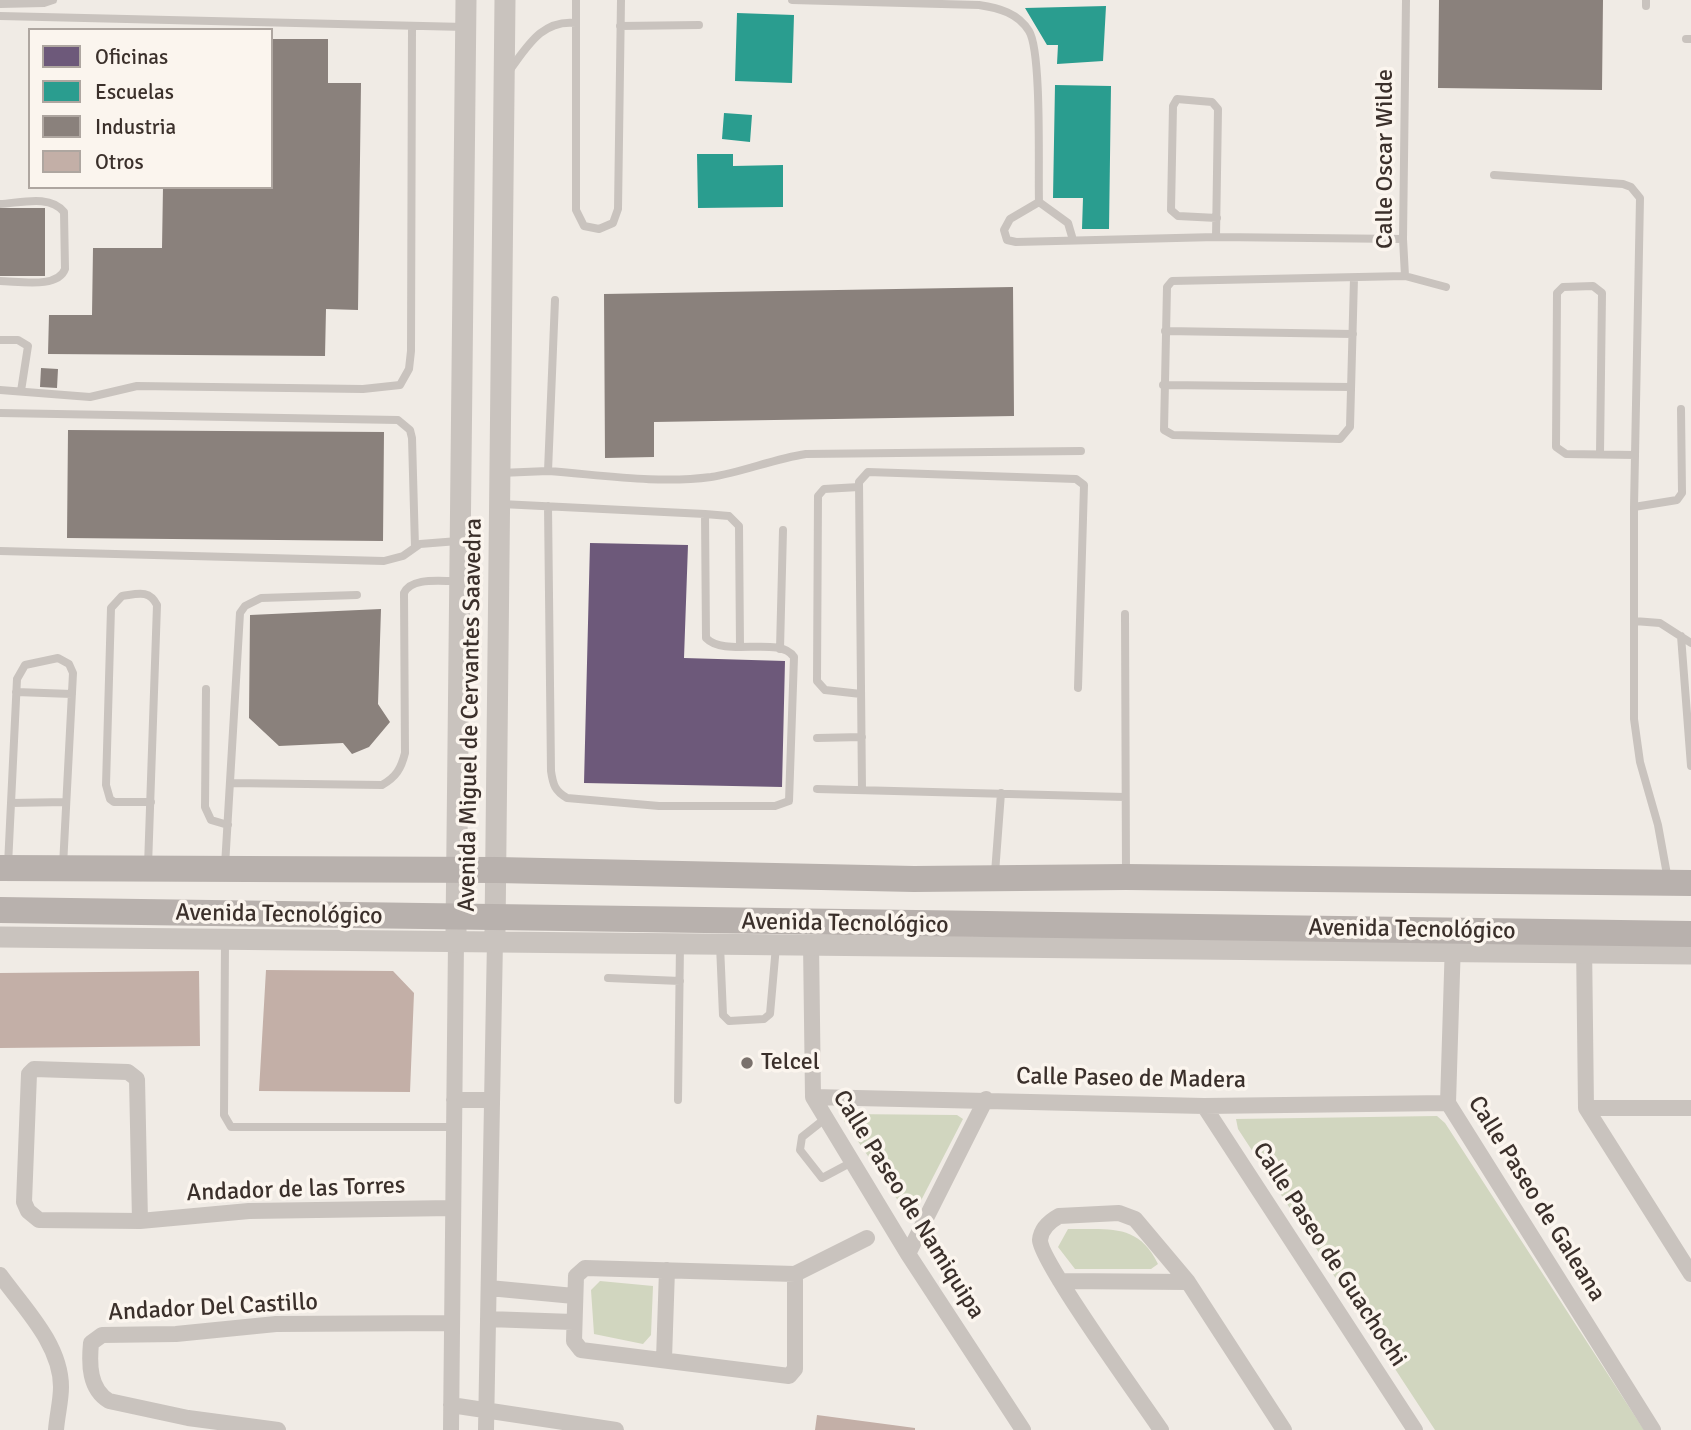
<!DOCTYPE html>
<html>
<head>
<meta charset="utf-8">
<style>
	body { margin:0 }
	#map { position:relative; width:1691px; height:1430px; overflow:hidden; background:#f0ebe5; font-family:Signika,sans-serif }
	canvas { display:block }
	.legend { position:absolute; left:28px; top:28px; width:245px; height:161px; box-sizing:border-box; background:#fbf5ee; border:2px solid #aea6a0; margin:0; padding:9px 12px; list-style:none; font-size:21px; color:#3b302b }
	.legend li { display:flex; align-items:center; gap:14px; height:35px }
	.legend b { width:35px; border:2px solid #aea6a0 }
</style>
</head>
<body>
<div id="map">
<canvas width="1691" height="1430"></canvas>
<ul class="legend">
<li><b style="height:19px;background:#6d597a"></b>Oficinas</li>
<li><b style="height:19px;background:#2a9d8f"></b>Escuelas</li>
<li><b style="height:19px;background:#8a817c"></b>Industria</li>
<li><b style="height:19px;background:#c3afa7"></b>Otros</li>
</ul>
</div>
<script>
const ctx = document.querySelector('canvas').getContext('2d');
ctx.lineJoin = 'round';
function paint(path, color) {
  ctx.fillStyle = color;
  ctx.fill(path, 'evenodd');
}
function stroke(path, color, width, dash) {
  ctx.strokeStyle = color;
  ctx.lineWidth = width;
  ctx.lineCap = dash ? 'butt' : 'round';
  ctx.setLineDash(dash || []);
  ctx.stroke(path);
}
function write(font, color, halo, rows, align = 'center') {
  ctx.font = font + ' Signika,sans-serif';
  ctx.lineWidth = 7;
  ctx.setLineDash([]);
  ctx.textBaseline = 'middle';
  ctx.strokeStyle = halo;
  ctx.fillStyle = color;
  for (const [text, x, y, turn = 0] of rows) {
    ctx.save();
    ctx.translate(x, y);
    ctx.rotate((+turn || 0) * Math.PI / 180);
    ctx.textAlign = isNaN(turn) ? turn : align;
    if (halo) ctx.strokeText(text, 0, 0);
    ctx.fillText(text, 0, 0);
    ctx.restore();
  }
}
const green = new Path2D(`
	M844,1114l113,1 6,4 -52,101 -68,-101z
	M1437,1116l8,7 199,307h-209l-197,-301 -2,-10z
	M1068,1229c39,1 70,-7 90,35l-7,5h-76l-17,-22z
	M600,1281l53,5 -2,49 -8,9 -49,-10 -3,-44z`);
const offices = new Path2D(`
	M590,543l98,2 -4,113 101,3 -3,126 -198,-4z`);
const schools = new Path2D(`
	M1106,6l-3,55 -46,3 1,-19h-11l-22,-37z
	M737,13l57,2 -2,68 -57,-2z
	M1055,85l56,1 -2,143h-27l1,-31h-30z
	M724,113l28,2 -2,27 -28,-3z
	M697,154h36v12l50,-1v42l-85,1z`);
const industry = new Path2D(`
	M1439,0h164l-1,90 -164,-2z
	M271,39h57v44h33l-3,227 -32,-1 -1,47 -277,-2 1,-39h43l1,-67h69l1,-61h108z
	M0,208h45v68h-45z
	M1013,287l1,129 -360,6v35l-49,1 -1,-164z
	M41,368l17,1 -1,19 -17,-1z
	M68,430l316,2 -1,109 -316,-3z
	M381,609l-3,95 12,18 -21,25 -17,7 -9,-11 -64,3 -30,-28 1,-103z`);
const building = new Path2D(`
	M266,970l127,1 21,22 -4,99 -151,-1z
	M199,971l1,75 -200,2v-75z
	M817,1415l98,13v2h-100z`);
const service = new Path2D(`
	M576,0v210l8,16 15,3 14,-6 5,-14 3,-209
	M792,0l187,5c20,3 39,8 50,26 13,21 9,139 10,171
	M1406,0l-3,239 2,37 41,11
	M1646,0v6
	M0,4l44,-1 9,-3
	M0,16l465,11
	M620,26l79,-1
	M1686,39h5
	M509,71c18,-24 33,-52 67,-48
	M1494,175l129,9 8,3 9,11 -6,309v212l6,43 18,63 10,55
	M1039,202l-29,17 -6,11 3,10 9,2 200,-5 187,2
	M1039,202l29,21 5,17
	M0,204c20,-1 50,-10 64,8l1,57c-7,20 -47,12 -65,12
	M1216,237l2,-128 -6,-7 -35,-3 -4,7 -2,104 7,6 39,2
	M1354,278l-4,149 -10,12 -167,-4 -9,-5 3,-143 5,-6 233,-5
	M1165,331l188,3
	M0,340h18l10,6 -7,45
	M1163,385l188,2
	M0,390l90,7 47,-11 226,3 37,-4 9,-16 2,-18 1,-324
	M0,413l398,7 12,10 2,8 3,109
	M1600,454l2,-161 -9,-7 -30,1 -6,6 -1,154 10,7 69,1
	M548,471c54,4 110,13 163,6 32,-5 62,-18 95,-23l275,-3
	M500,473l48,-2 7,-171
	M859,487l-35,2 -6,7 -1,185 8,9 36,4
	M501,504l204,10 1,124c19,20 74,-3 88,19l-5,144 -14,5h-116l-92,-8c-12,-7 -14,-13 -16,-27l-3,-265
	M1634,507l43,-7 5,-7 -1,-84
	M705,514l24,2 10,10 1,120
	M0,551l384,10 19,-5 17,-12 38,-3
	M1125,614l1,260
	M1634,621l26,2 31,20
	M1681,636l10,130
	M780,649l3,-119
	M206,689l-1,118 6,13 17,5
	M16,692l56,2
	M817,738l45,-1
	M231,783l151,2c14,-8 19,-16 23,-32l-1,-160c8,-17 39,-11 56,-12
	M817,789l308,8
	M862,790l-3,-308 9,-10 208,7 8,6 -6,203
	M11,803l55,-1
	M8,865l9,-186 8,-14 33,-7 11,6 4,9 -10,193
	M148,866l9,-261c-8,-16 -20,-11 -35,-9l-11,12 -5,177 4,14 4,3h37
	M225,866l15,-253 5,-7 16,-8 96,-3
	M995,873l6,-80
	M225,941l-1,174 7,12h223
	M720,945l3,70 6,6 35,-2 6,-5 6,-68
	M608,978l72,3
	M678,1100l2,-155
	M826,1118l-24,19 -2,13 22,28 30,-16`);
const minor = new Path2D(`
	M1453,941l-5,162 205,327
	M1584,942l2,166 105,166
	M811,943l2,154 95,157 115,176
	M813,1097l391,9 244,-3
	M454,1100h38
	M1204,1106l211,324
	M1586,1108h105
	M140,1221l-3,-142 -9,-7 -94,-3 -5,5 -5,128 4,9 11,9 101,1 109,-10 204,-3
	M908,1254l78,-155
	M795,1274v95l-6,7 -208,-26 -7,-9 2,-65 9,-8 210,6 72,-36
	M0,1275c23,32 61,69 61,112 0,14 -4,29 -5,43
	M1060,1281l128,1
	M489,1288l85,8
	M488,1319l85,3
	M664,1359l3,-89
	M451,1405l165,25
	M278,1430l-90,-12 -79,-17c-20,-12 -20,-37 -18,-58l11,-8 74,-1 100,-10 176,-1
	M451,1430l5,-489
	M486,1430l9,-490
	M1161,1430c-18,-27 -121,-169 -121,-190 1,-11 10,-19 19,-24l60,-3 16,6 53,63 96,148`);
const tertiary = new Path2D(`
	M456,932l10,-932
	M495,932l10,-932
	M0,937l1691,17`);
const primary = new Path2D(`
	M0,868l497,2 417,9 212,-2 565,6
	M0,910l1691,24`);
const markers = [
	[747,1063,7,"#7a716c"]
];
const streetNames = [
	["Calle Oscar Wilde",1386,159,-90],
	["Avenida Miguel de Cervantes Saavedra",471,715,-89],
	["Avenida Tecnológico",279,915,1],
	["Avenida Tecnológico",845,924,1],
	["Avenida Tecnológico",1412,930,1],
	["Calle Paseo de Madera",1131,1079,1],
	["Andador de las Torres",296,1190,-2],
	["Calle Paseo de Galeana",1536,1199,58],
	["Calle Paseo de Namiquipa",908,1205,58],
	["Calle Paseo de Guachochi",1329,1255,57],
	["Andador Del Castillo",213,1308,-3]
];
const poiNames = [
	["Telcel",761,1063]
];
paint(green, '#d1d6bf');
paint(offices, '#6d597a');
paint(schools, '#2a9d8f');
paint(industry, '#8a817c');
paint(building, '#c3afa7');
stroke(service, '#c9c3be', 8);
stroke(minor, '#c9c3be', 16);
stroke(tertiary, '#c9c3be', 21);
stroke(primary, '#b8b1ad', 26);
for (const [x, y, r, color] of markers) {
  const dot = new Path2D();
  dot.arc(x, y, r, 0, 2 * Math.PI);
  ctx.fillStyle = color;
  ctx.fill(dot);
  stroke(dot, '#fbf5ee', 2.5);
}
write('24px', '#3b302b', '#fbf5ee', streetNames);
write('24px', '#3b302b', '#fbf5ee', poiNames, 'left');
</script>
</body>
</html>
